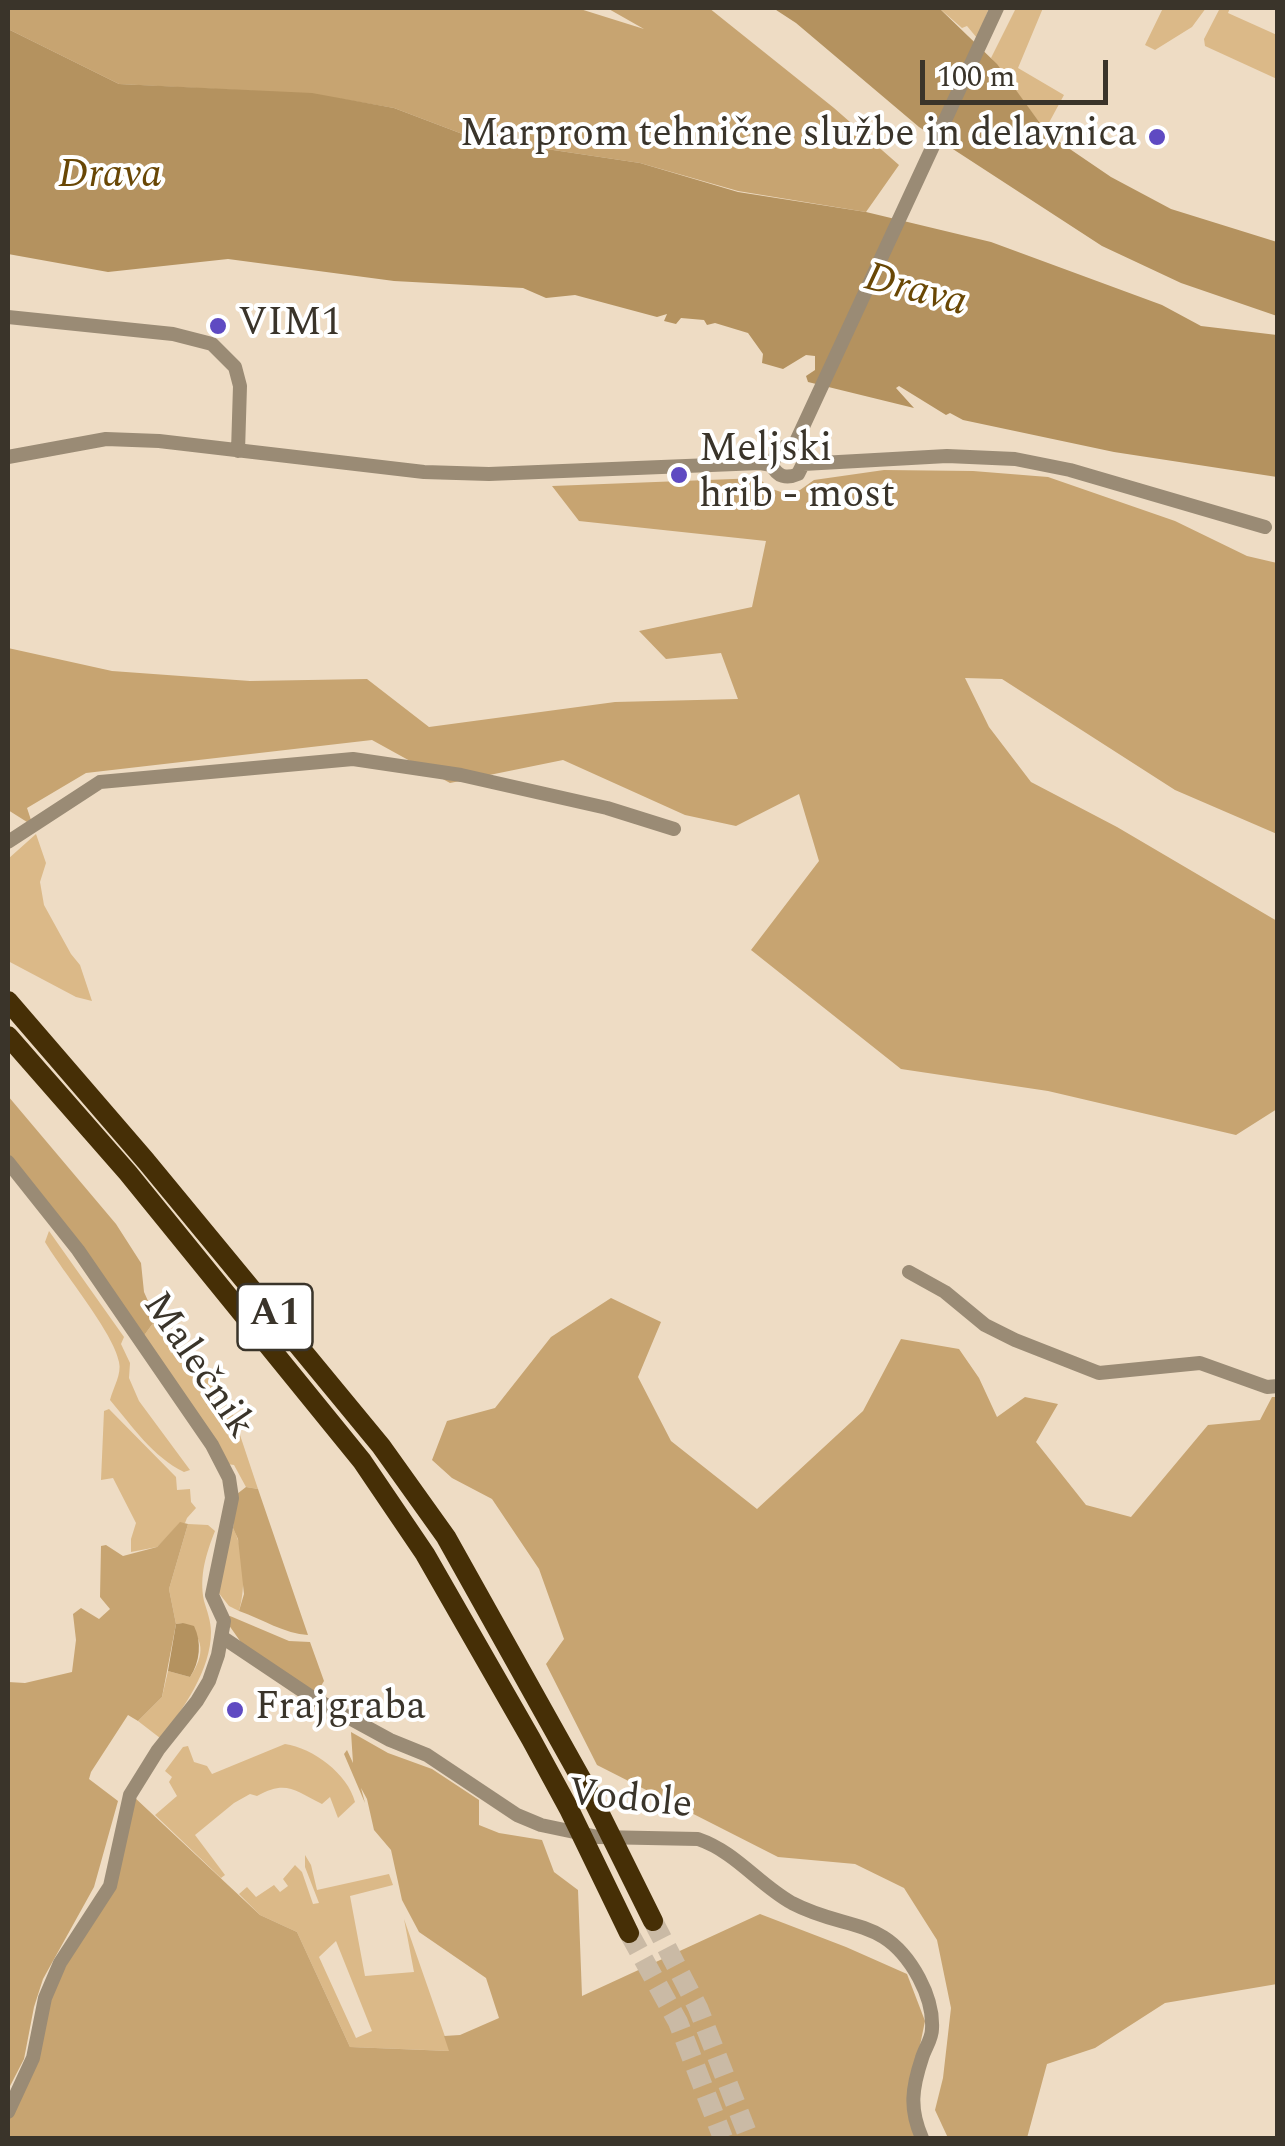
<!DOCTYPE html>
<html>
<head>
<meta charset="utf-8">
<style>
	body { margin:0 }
	#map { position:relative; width:1285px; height:2146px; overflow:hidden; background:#eedcc4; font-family:Spectral,serif }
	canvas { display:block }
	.frame { position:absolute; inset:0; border:10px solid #3a342a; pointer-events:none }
	.scale { position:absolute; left:920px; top:60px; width:188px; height:45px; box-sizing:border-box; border:5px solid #3a342a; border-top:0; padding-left:12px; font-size:30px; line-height:35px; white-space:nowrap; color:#3a342a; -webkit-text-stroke:8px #fff; paint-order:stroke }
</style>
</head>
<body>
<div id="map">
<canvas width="1285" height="2146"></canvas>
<div class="frame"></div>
<div class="scale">100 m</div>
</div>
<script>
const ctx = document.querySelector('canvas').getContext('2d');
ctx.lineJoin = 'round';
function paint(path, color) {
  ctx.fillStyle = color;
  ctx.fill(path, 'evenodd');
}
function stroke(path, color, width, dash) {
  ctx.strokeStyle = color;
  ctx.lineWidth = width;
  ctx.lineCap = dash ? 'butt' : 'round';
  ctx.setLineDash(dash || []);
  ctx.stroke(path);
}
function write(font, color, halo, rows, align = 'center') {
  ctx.font = font + ' Spectral,serif';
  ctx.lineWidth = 8;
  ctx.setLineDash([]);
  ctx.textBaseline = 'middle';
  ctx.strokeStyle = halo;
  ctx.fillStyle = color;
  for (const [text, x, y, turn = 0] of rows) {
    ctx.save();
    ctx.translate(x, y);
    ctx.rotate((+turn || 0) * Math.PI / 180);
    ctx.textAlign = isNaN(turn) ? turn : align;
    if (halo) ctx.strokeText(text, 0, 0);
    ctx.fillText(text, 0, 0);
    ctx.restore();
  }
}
const green = new Path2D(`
	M939,8h50l-12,30 -10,-12 -5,2z
	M1016,8h27l-25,60 46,27 -19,35 -54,-72z
	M1163,8h43l-14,19 -37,23 -10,-5z
	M1220,8h10l-2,5 49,22v44l-72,-33 -1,-7z
	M36,834l10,29 -6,19 4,23 27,49 9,11 12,36 -16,-4 -68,-36v-102z
	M49,1231l75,106 -3,7 9,19 -1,15 10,23 51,69 -6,2c-31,-15 -52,-46 -74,-72 3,-12 12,-26 9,-38 -5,-29 -57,-91 -74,-120z
	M156,1319l17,23 -6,2 4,9 10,-2 43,36 34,102 -12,-2 -12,-22 -7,-1 -84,-127z
	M109,1409l67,68 1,13 13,-1 1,13 5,6 -9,10 -2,5h-5l-23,24 -26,5v-13l5,-16 -23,-45 -12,2 3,-69z
	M188,1524l20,1 7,6c-9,23 -16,45 -11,70 3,10 7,20 7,31 0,38 -28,78 -51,106l-22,-17 24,-24 6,-26 22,6c15,-22 15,-40 -7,-54l-7,1 -7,-35z
	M233,1528c12,22 13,60 6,83l-10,-5 -11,-14 3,-38z
	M285,1744c28,4 63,30 70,58l-17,16 -8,-21 -8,7c-28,-14 -36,-24 -65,-8l-7,-2 -16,9 -39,32 30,40 -4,3 -66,-63 22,-19 -8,-14 3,-5 -7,-6 18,-24 5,-1 6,16 13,4 5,8z
	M305,1855l6,10 6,25 72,-16 4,11 -43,11 15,80 49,-4 -10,-53 46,132 -100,-4 -53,-115 -37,-17 -21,-21 8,-7 9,10 18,-12 6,7 8,-6 -5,-7 12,-14 7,7 11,32 6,-1 -14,-36zM336,1941l36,90 -16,7 -37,-81z`);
const forest = new Path2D(`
	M8,8h569l67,21 -37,-21h102l125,100 65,57 -33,47 -128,-21 -98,-28 -167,-25 -79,-30 -82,-14 -193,-10 -111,-55z
	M884,470l89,1 75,6 127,44 72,35 30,7v271l-102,-44 -173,-111 -37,-1 24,49 42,55 86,45 160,94v188l-41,26 -188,-44 -147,-22 -150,-119 68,-89 -20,-67 -63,32 -51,-11 -122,-55 -113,23 -78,-43 -286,33 -59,35 4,12 -4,2 -19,-12v-162l104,23 138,10 117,-2 62,48 186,-25 123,-3 -17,-46 -55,6 -27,-28 113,-24 14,-66 -187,-20 -27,-35 207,-8 10,10 18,6 13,-4 14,-10z
	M8,1096l108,128 25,39 3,29 12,27 -13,18 -135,-177z
	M611,1298l50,24 -23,55 33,64 86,68 106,-98 38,-72 58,10 20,29 18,39 28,-20 33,7 -22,38 50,63 45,12 77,-92 52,-5 12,-23h5v587l-112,19 -70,45 -48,16 -20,74h-79l-13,-28 8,-32 8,-70 -14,-68 -33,-52 -49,-24 -77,-7 -181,-92 -51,-101 18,-25 -25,-70 -47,-70 -40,-21 -20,-18 15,-39 48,-13 56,-71z
	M246,1487l12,2 50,146c-23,-1 -46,-16 -69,-24l5,-17 -6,-55 -5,-11 4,-34z
	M180,1522l8,2 -19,65 7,35 -14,73 -24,24 -10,-6 -37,57 -2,7 29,22 -24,86 -51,92 -9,28 -10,52 -16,31v-408l17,1 47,-11 4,-32 -3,-26 8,-6 18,11 11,-10 -10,-12 1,-51 5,-1 17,11 34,-9z
	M230,1616l59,25 21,1 14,39 -8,13 -71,-46 -19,-27 -1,-4z
	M351,1732l37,21 44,16 47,31v25l20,8 43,7 12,32 24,18 4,106 178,-82 86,33 61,27 18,47 -8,39 -3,59 9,19h-915v-16l19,-40 25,-90 50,-94 31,-102 127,119 37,17 53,115 99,4 -5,-15 16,-1 39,-17 -13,-40 -67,-46 -17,-32 -11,-50 -17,-20 -7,-31 -6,-11 4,15 -21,-49 3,-4 6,13z`);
const water = new Path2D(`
	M773,8h166l58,56 48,66 16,13 50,34 60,32 106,33v74l-96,-33 -79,-37 -183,-119 -123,-104z
	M8,29l111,55 193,9 82,15 79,30 167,25 98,29 128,20 125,30 171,63 39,21 76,9v142l-163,-25 -151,-32 -13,-7 -4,2 -47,-29 -3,2 18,20 -106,-26 -2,-6 9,-6v-14l-9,-1 -23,14 -21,-6 1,-9 -15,-21 -33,-10 -8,2 -3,-5 -23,-2 -5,6 -12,-3 3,-7 -10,3 -82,-22 -29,3 -23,-10 -129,-7 -166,-22 -120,13 -100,-18z
	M183,1623l11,3c8,16 6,36 -4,51l-22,-6 8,-47z`);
const highwayTunnel = new Path2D(`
	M653,1921l45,87 51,130
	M629,1933l49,89 45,116`);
const minor = new Path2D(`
	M8,317l165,17 39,10 23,23 5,19 -2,65
	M794,446l203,-438
	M8,457l98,-18 53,2 265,31 65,2 271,-11 12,2c5,12 15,14 26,9l5,-10 144,-8 68,3 55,11 195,57
	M772,465l6,-16 11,-4 5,1
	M8,842l92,-60 253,-23 108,16 146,33 67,21
	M8,1162l70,88 134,195 17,33 3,20 -20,97 12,26 -6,34 -9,26 -12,20 -39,49 -28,45 -20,91 -50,77 -15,35 -12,60 -25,54
	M909,1272l36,20 40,33 30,15 84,33 101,-10 67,24 11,-1
	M222,1637l91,61 77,42 37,15 90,60 24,10 57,12 100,2c38,13 60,45 94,64 55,29 93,12 127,75 8,15 14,34 13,51 0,10 -7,19 -10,29 -10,30 -13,51 0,80`);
const highway = new Path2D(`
	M8,1001l138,160 235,285 65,91 147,263 60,121
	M8,1036l120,137 234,288 63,93 106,185 38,70 60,124`);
const markers = [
	[1157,137,10,"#5f4ac2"],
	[218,326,10,"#5f4ac2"],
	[679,475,10,"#5f4ac2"],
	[235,1710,10,"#5f4ac2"]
];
const shields = [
	[275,1317,75]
];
const shieldNames = [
	["A1",275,1317]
];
const poiNames = [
	["Marprom tehnične službe in delavnica",1137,137,"right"],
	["VIM1",238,326],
	["Meljski",699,452],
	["hrib - most",699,498],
	["Frajgraba",255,1710]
];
const streetNames = [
	["Malečnik",196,1367,56],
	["Vodole",630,1802,6]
];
const waterNames = [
	["Drava",110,178],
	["Drava",915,293,15]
];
paint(green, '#dbb988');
paint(forest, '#c7a471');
paint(water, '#b4925f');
stroke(highwayTunnel, '#cabaa5', 20, [20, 10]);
stroke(minor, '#9a8b75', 14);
stroke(highway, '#462f06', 20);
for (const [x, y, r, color] of markers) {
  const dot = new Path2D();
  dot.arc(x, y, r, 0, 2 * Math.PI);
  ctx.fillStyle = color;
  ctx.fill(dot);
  stroke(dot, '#fff', 4);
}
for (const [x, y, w] of shields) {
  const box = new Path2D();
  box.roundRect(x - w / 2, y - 33, w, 66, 8);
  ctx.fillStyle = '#fff';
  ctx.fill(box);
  stroke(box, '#3a342a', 2.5);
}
write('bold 38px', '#3a342a', null, shieldNames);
write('40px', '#3a342a', '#fff', poiNames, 'left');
write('40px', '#3a342a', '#fff', streetNames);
write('italic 42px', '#694705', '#fff', waterNames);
</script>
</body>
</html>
